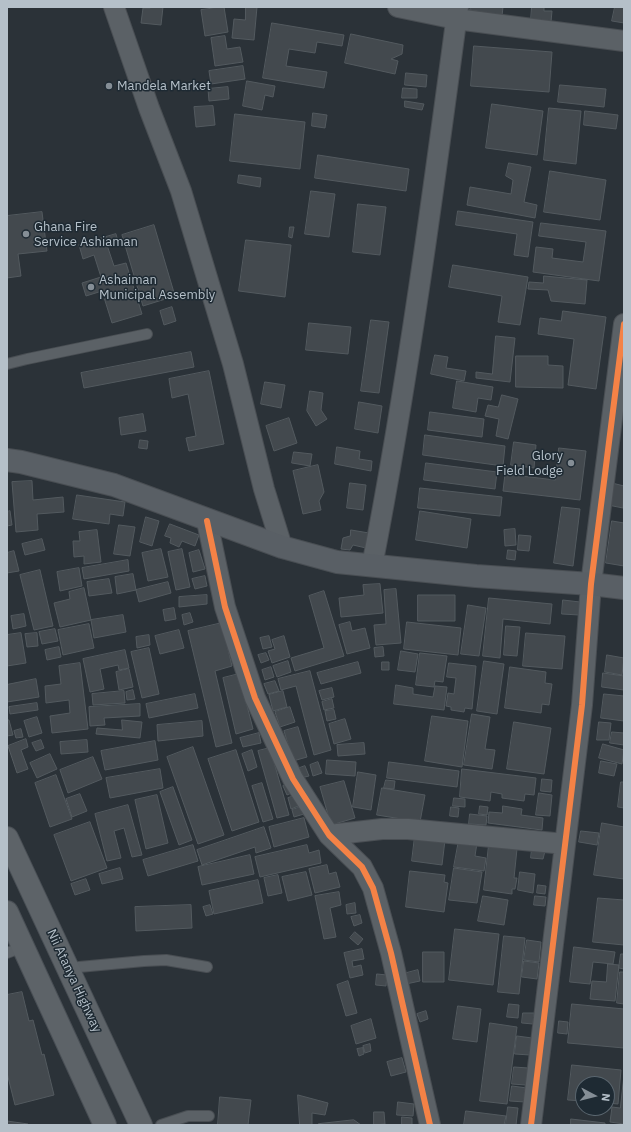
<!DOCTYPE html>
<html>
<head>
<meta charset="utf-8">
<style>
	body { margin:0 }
	#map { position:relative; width:631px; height:1132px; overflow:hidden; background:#2b3238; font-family:"IBM Plex Sans",sans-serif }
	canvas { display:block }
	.frame { position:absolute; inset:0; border:8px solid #b5c0c9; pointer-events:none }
	.north { position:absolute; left:575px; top:1076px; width:40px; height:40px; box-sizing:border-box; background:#1e2a33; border:1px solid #5a666f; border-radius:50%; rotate:97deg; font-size:11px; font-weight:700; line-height:16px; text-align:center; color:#b5c0c9 }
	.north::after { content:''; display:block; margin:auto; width:14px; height:18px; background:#858e96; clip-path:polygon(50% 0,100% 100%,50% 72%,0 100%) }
</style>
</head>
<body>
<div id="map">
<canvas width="631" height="1132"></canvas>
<div class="frame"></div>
<div class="north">N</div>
</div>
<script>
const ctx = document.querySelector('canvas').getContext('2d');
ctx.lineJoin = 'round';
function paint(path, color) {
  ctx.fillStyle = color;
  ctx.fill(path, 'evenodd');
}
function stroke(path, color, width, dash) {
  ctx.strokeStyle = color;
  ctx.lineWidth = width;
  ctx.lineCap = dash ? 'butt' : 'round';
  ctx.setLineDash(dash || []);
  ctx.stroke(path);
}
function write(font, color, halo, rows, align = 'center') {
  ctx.font = font + ' "IBM Plex Sans",sans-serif';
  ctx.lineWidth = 3;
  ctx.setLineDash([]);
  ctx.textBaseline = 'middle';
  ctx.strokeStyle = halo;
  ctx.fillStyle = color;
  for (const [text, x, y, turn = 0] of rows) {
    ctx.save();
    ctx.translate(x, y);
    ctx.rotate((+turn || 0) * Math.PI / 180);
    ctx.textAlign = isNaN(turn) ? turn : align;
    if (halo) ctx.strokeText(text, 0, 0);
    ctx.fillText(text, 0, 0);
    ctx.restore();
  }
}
const building = new Path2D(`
	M150,7h13l-2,18 -20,-2 2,-15h7z
	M224,7l4,25 -23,4 -4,-26z
	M246,7h11l-3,33 -22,-2 2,-19 11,1z
	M471,7h32l-1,9 -32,-6z
	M532,7h12v4h8l-1,11 -20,-2z
	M615,7h9v16l-12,-2z
	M272,23l72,12 -2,11 -25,-4 -2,11 -26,-4 -3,17 41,6 -3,16 -61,-10z
	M351,34l52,11 -1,9 -11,5 7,2 -3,13 -50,-11z
	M225,36l2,13 13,-2 3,15 -28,4 -4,-28z
	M474,46l78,6 -3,40 -78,-6z
	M243,66l2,13 -34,5 -2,-13z
	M406,73l21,2 -1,12 -21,-2z
	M247,81l28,5 -2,11 -8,-2 -3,15 -19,-4z
	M560,85l46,4 -2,18 -46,-5z
	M228,87l1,12 -20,2 -1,-12z
	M403,88l14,1v9h-15z
	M405,101l19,3 -2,6 -17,-3z
	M492,104l51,7 -6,44 -51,-7z
	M213,106l2,19 -19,2 -2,-20z
	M549,108l32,3 -5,53 -32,-4z
	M585,111l33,4 -2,14 -32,-4z
	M313,113l14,2 -2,13 -13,-2z
	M235,114l70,8 -5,47 -70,-8z
	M318,155l91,14 -3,22 -91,-13z
	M509,163l22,4 -7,35 13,3 -2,13 -68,-13 3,-18 41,7 2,-14 -7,-4z
	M550,171l56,9 -6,40 -56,-8z
	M239,175l22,3 -1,9 -22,-4z
	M311,191l24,3 -6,43 -24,-3z
	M358,204l28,3 -6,48 -27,-3z
	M458,211l75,11 -5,35 -14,-2 3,-21 -61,-9z
	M42,212l5,39 -29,3 3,22 -14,2v-62z
	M541,223l65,8 -7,50 -66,-9 3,-25 17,2 -1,9 31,4 3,-20 -47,-6z
	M154,225l21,71 -32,10 -21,-71z
	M290,227h4l-2,11 -3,-1z
	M116,234l2,8 -11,3 7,21 12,-3 16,51 -30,9 -10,-32 -16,5 -4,-13 19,-6 -7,-22 -11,4 -4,-14z
	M246,240l45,5 -6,52 -46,-6z
	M453,265l75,12 -8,48 -22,-3 4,-26 -53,-9z
	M544,276l43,4 -2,24 -34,-3 -3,-11 -20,-1 1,-7 14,1z
	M172,307l4,14 -12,4 -4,-14z
	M563,311l43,6 -10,72 -28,-4 6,-46 -36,-5 2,-16 21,3z
	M371,320l18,2 -10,71 -18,-2z
	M309,323l42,4 -3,27 -42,-4z
	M496,336l19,2 -5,44 -34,-4v-6l16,2z
	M191,352l3,15 -110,21 -3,-15z
	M435,355l13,2 -2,11 20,3 -2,10 -33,-7z
	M516,356h32v9l15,1v22l-47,-1z
	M209,371l15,73 -35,7 -3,-13 10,-2 -8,-42 -16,4 -3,-19z
	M457,381l36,6 -2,13 -13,-2 -2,14 -23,-4z
	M265,382l20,3 -4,23 -20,-4z
	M310,391l13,2 -2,17 6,9 -11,7 -9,-15z
	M502,395l16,4 -10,40 -12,-3 3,-17 -14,-3 3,-11 10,2z
	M359,402l23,4 -4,27 -23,-4z
	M430,412l54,7 -2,18 -54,-7z
	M143,414l3,17 -25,4 -2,-17z
	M289,418l8,25 -23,8 -8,-25z
	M425,435l80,11 -2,20 -80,-11z
	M140,440l8,1 -1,8 -8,-1z
	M514,442l22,3 -2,23 -23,-3z
	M337,447l23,4 -1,8 13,2 -1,10 -36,-7z
	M559,448l27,3 -6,49 -77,-9 2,-17 50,6z
	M294,452l18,2 -2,12 -18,-3z
	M426,463l71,9 -2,17 -71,-9z
	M318,465l6,27 -5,9 2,9 -18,4 -10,-43z
	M32,481l1,19 30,-3 1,15 -27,2 1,16 -22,2 -4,-50z
	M350,483l16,2 -3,25 -16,-2z
	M612,483l12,3 -1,22 -15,-3z
	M420,488l82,9 -2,19 -82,-8z
	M77,495l48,7 -2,14 -13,-2 -1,10 -36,-5z
	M562,507l18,2 -7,57 -19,-3z
	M10,511l2,14 -5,1v-14z
	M420,511l51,8 -4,29 -51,-8z
	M146,517l13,4 -7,25 -12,-4z
	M612,521l12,2v43l-18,-3z
	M170,524l29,11 -4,11 -13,-5 -3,6 -9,-4 1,-5 -6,-2z
	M119,525l16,2 -5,29 -16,-2z
	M515,529l1,16 -11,1 -1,-16z
	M97,530l4,32 -17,2v-8l-10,1 -1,-16h7l-1,-9z
	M351,530l18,3 -3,15 -13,-3 -3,5 -9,-1 2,-11 7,-2z
	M519,535l12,1 -2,15 -11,-1z
	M42,539l3,11 -20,5 -3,-11z
	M161,549l7,28 -20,4 -6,-28z
	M182,549l8,38 -14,3 -8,-38z
	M199,550l6,19 -12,3 -4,-19z
	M508,550l8,1 -1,9 -8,-1z
	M14,551l5,20 -12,2v-20z
	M128,560l1,11 -45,8 -2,-11z
	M79,568l3,18 -22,5 -3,-19z
	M40,570l13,56 -19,4 -14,-55z
	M133,574l3,16 -19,4 -2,-17z
	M205,576l2,10 -12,3 -3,-10z
	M109,579l3,14 -23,3 -2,-14z
	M168,582l3,11 -32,9 -3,-12z
	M380,584l3,29 -42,4 -2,-19 25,-3 -1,-10z
	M84,588l7,32 -31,7 -6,-24 16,-4 -1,-7z
	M396,589l5,54 -25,2 -2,-20 12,-1 -2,-34z
	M324,591l20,65 -49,15 -4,-13 33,-10 -15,-52z
	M207,595v9l-28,3v-10z
	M418,595h37v26h-37z
	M489,598l63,6 -2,20 -47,-5 -3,39 -17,-2z
	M563,600l17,2 -1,13 -17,-1z
	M468,605l18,3 -7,48 -18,-2z
	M174,608l2,11 -11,2 -2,-11z
	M190,613l3,9 -9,3 -2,-10z
	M24,614l2,12 -13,3 -2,-13z
	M123,615l3,17 -32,6 -3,-18z
	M350,622l2,9 13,-3 5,20 -23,6 -8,-29z
	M407,622l54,6 -3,27 -54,-6z
	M222,623l10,43 -17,5 17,72 -16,4 -28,-116z
	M89,624l5,24 -31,7 -5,-25z
	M506,626l14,1 -3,29 -13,-1z
	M55,629l3,12 -16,3 -3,-12z
	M179,630l5,18 -24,6 -5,-18z
	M21,633l5,30 -19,3v-31z
	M37,633l1,13 -11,1 -2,-13z
	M526,633l39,3 -3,33 -39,-3z
	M149,635l1,10 -13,3 -1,-11z
	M269,636l3,11 -9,2 -3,-11z
	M284,636l6,21 -18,6 -4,-12 7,-2 -3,-9z
	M59,647l2,10 -14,3 -2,-10z
	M383,647l1,9 -9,1 -1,-9z
	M149,648l10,46 -17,4 -11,-46z
	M125,650l4,18 -10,2 -1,-5 -18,4 4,20 -14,3 -7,-33z
	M401,651l17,3 -3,18 -17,-2z
	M266,653l3,7 -8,3 -3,-8z
	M420,653l27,3 -4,26 -8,-1 -1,6 -18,-2z
	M607,655l17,3 -2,17 -17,-3z
	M288,661l3,11 -14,5 -4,-11z
	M484,661l20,3 -7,50 -20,-3z
	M358,662l3,11 -40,11 -4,-11z
	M382,662h7v8h-7z
	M80,663l8,66 -36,4 -2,-17 20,-3 -1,-13 -23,3 -1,-17 16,-2 -2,-18z
	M449,663l27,3 -4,43 -7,-1 -1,4 -13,-2v-3l-5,-1 2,-13 6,1 2,-16 -9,-1z
	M271,667l3,10 -9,3 -3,-10z
	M510,667l36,5 -1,11 7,1 -3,21 -7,-1 -1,9 -36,-5z
	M129,669l4,18 -14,3 -3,-18z
	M310,671l21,79 -17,5 -18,-69 -15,4 -3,-11z
	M603,673l21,3v14l-22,-3z
	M239,674l14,55 -17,5 -13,-56z
	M36,679l3,18 -32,5v-19l1,1z
	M275,681l4,10 -11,3 -4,-10z
	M396,685l17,3v6l20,3 2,-11 12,1 -3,23 -50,-6z
	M332,688l2,9 -12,3 -3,-9z
	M133,690l2,9 -8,1 -1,-8z
	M124,691l1,12 -32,2 -1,-11z
	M283,691l4,16 -14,4 -4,-16z
	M195,694l3,14 -49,10 -3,-14z
	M604,694l20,2v25l-23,-3z
	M332,699l2,9 -10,2 -2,-8z
	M37,703l1,7 -28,4 -1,-7z
	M140,704v12l-36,2 1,7 -15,1 -1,-19z
	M290,707l5,15 -15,5 -5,-15z
	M334,710l2,9 -9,2 -2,-10z
	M472,714l18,3 -5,32 10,1 -3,19 -28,-4z
	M432,716l36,5 -6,46 -37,-6z
	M37,717l5,16 -13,4 -5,-16z
	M345,719l6,20 -17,5 -5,-20z
	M7,720h2l4,15 -6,1z
	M122,720l20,2 -2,16 -44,-4 1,-6 25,2z
	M202,721l1,15 -45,5 -1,-16z
	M514,722l37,6 -7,46 -37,-5z
	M599,722l12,1 -2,17h-12z
	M298,727l9,30 -14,4 -9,-30z
	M21,729l2,8 -7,1 -2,-7z
	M612,732l12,1v12l-14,-2z
	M259,733l2,10 -18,4 -3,-9z
	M26,739l2,8 -7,3 7,19 -11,4 -9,-27z
	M41,740l3,8 -8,3 -4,-8z
	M87,740l1,12 -27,2 -1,-12z
	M155,741l3,19 -53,10 -4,-19z
	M364,743l1,11 -27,2 -1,-11z
	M603,744l21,6 -2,14 -23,-6z
	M193,747l31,88 -26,9 -31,-87z
	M270,748l19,67 -12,3 -19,-67z
	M236,750l23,72 -27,9 -24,-72z
	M252,750l5,17 -9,4 -6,-17z
	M50,754l7,15 -20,9 -7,-15z
	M93,757l9,22 -34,14 -8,-23z
	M327,760l29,2 -1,14 -29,-2z
	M601,761l16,3 -3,12 -15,-3z
	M318,762l4,11 -9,3 -3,-11z
	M389,762l70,9 -2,16 -70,-9z
	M305,766l4,10 -8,2 -4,-9z
	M160,769l3,19 -53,10 -4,-20z
	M462,769l74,9 -2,17 -9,-1 -1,7 -22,-3v-4l-11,-2 -1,9 -30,-4z
	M358,772l18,3 -5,35 -18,-3z
	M56,775l16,44 -22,8 -15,-44z
	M542,779l10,1 -1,12 -10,-1z
	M386,780l9,1 -1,8 -10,-1z
	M344,781l11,37 -24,7 -11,-38z
	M292,782l4,9 -9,4 -4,-9z
	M621,782h3v26l-6,-1z
	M262,783l11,36 -10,3 -11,-36z
	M173,787l19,53 -13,5 -19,-53z
	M382,788l43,7 -5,27 -43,-7z
	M539,793l13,2 -2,21 -14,-1z
	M80,794l7,17 -15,6 -6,-18z
	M157,795l11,48 -22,6 -11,-49z
	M298,795l3,10 -10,4 -3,-11z
	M454,798l11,1v8l-12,-1z
	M128,805l14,50 -10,2 -8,-29 -10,3 7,27 -14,3 -12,-47z
	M480,806l8,1 -1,8 -8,-1z
	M503,806l19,3 -1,6 22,3 -1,12 -54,-7 1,-11 13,1z
	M301,807l3,7 -10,3 -2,-7z
	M451,807l8,1 -1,9 -8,-1z
	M470,814l17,2 -1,9 -17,-1z
	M304,818l5,19 -35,10 -5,-20z
	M90,822l17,46 -36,13 -17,-46z
	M602,823l22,4v52l-30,-4z
	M264,827l7,21 -15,5 -1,-6 -53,18 -5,-15z
	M581,831l18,2 -2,12 -18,-3z
	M415,836l30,4 -3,25 -30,-4z
	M459,840l18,3 -2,13 11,2 -2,13 -30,-4z
	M193,845l5,16 -50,15 -5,-16z
	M307,845l2,8 10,-3 2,13 -61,14 -5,-20z
	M489,845l28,4 -3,29h3l-2,11h-3v5l-28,-4z
	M532,849l13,2 -2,8 -12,-1z
	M250,855l4,19 -52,11 -4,-18z
	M327,865l2,9 7,-2 4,15 -25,6 -6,-24z
	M120,868l3,11 -21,5 -3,-10z
	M454,868l28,4 -5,31 -28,-3z
	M410,871l35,4 -1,7 4,1 -4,29 -38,-5z
	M306,872l6,23 -24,6 -6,-24z
	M520,872l15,2 -2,19 -15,-3z
	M278,875l4,18 -14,3 -4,-18z
	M86,879l4,11 -15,5 -4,-11z
	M258,880l5,23 -49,11 -5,-23z
	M538,885l8,1 -1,8 -8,-1z
	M339,892l2,13 -11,3 6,29 -12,2 -9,-43z
	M483,896l25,4 -4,25 -26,-4z
	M535,896l11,1 -1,9 -11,-1z
	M598,898l26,2v45l-31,-3z
	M355,903l1,10 -9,1 -1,-9z
	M191,905l1,23 -56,3 -1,-24z
	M210,905l3,9 -7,2 -3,-9z
	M360,915l2,8 -8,3 -3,-9z
	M455,929l44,5 -6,51 -44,-5z
	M355,932l8,7 -5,6 -8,-7z
	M504,936l21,2 -6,56 -21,-2z
	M527,940l14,2 -2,20 -15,-2z
	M574,947l41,5 -2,12 -20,-2 -3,22 -20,-2z
	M362,949l2,10 -12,2 1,6 8,-2 2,10 -13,3 -6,-25z
	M423,952h21v30h-21z
	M621,954h3v15l-5,-1z
	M524,961l15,2 -2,16 -15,-2z
	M608,964l11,1 -4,36 -25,-2 2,-18 14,1z
	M418,970l2,11 -14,3 -3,-10z
	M620,972h4v32l-7,-1z
	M377,974l10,1 -1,11 -10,-1z
	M348,981l9,32 -11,3 -9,-31z
	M22,992l7,29 4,-1 9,35 2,-1 10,41 -39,10 -8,-32v-78z
	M509,1004l10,1 -1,13 -11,-1z
	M572,1004l52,5v39l-56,-5z
	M458,1006l23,3 -4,33 -24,-3z
	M426,1011l2,8 -8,3 -3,-8z
	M523,1013h11l-1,11 -11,-1z
	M371,1019l5,19 -20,6 -5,-18z
	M559,1021l9,1 -1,12 -9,-1z
	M490,1023l27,4 -10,77 -27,-3z
	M517,1036l15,2 -2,17 -15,-1z
	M370,1044l1,7 -6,2 -2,-7z
	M363,1048l1,6 -5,2 -2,-7z
	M402,1058l4,14 -15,4 -4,-14z
	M572,1065l49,5 -3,34 -11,-1v-19h-24v17l-15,-1z
	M514,1067l14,1 -2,17 -14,-1z
	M624,1075v49l-14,-2 2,-15 8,1z
	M512,1086l15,2 -2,14 -15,-1z
	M298,1095l30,8 -3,12 -13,-2v12h-12z
	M220,1097l31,3 -3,25h-30z
	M398,1102l16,2 -1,12 -16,-1z
	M508,1107l10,1 -2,17h-10z
	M466,1111l40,5 -2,9h-40z
	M374,1112h10l1,12 -11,1z
	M402,1117l10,1v7h-10z
	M571,1119l34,4v2h-34z
	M354,1120l7,5h-44l1,-1z
	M7,1121l21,3v1h-21z`);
const lane = new Path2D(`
	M7,364l20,-5 120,-25
	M7,953l16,-6
	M68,968l76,-7 22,-1 41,7
	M161,1125l27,-9h21`);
const street = new Path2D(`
	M114,7l35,101 32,83 52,173 31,125 18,58
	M398,7l58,12 168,22
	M207,521l18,86 30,91 38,81 36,56 33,32 11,21 18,65 39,172
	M372,566c36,-185 61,-372 86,-559
	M329,835l53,-6h26l157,15
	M531,1125l51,-420 9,-121 33,-260`);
const secondary = new Path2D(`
	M7,460l14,2 93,23 168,62 55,15 139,14 115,8 33,4`);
const primary = new Path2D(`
	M7,838l134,287
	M7,912l98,213`);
const cycleway = new Path2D(`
	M207,521l18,86 30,91 38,81 36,56 33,32 11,21 18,65 39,172
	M531,1125l51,-420 9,-121 33,-260`);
const markers = [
	[109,86,4,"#858e96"],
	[26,234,4,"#858e96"],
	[91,287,4,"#858e96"],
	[571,463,4,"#858e96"]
];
const poiNames = [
	["Mandela Market",117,86],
	["Ghana Fire",34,227],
	["Service Ashiaman",34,242],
	["Ashaiman",99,280],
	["Municipal Assembly",99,295],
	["Glory",563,456,"right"],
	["Field Lodge",563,471,"right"]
];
const streetNames = [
	["Nii Atanya Highway",74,981,65]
];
paint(building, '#43494e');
stroke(building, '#535a5f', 1);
stroke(lane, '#494e53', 12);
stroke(street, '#494e53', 22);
stroke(secondary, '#494e53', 24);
stroke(primary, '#494f55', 24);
stroke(lane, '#5b6166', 10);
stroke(street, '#5b6166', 20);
stroke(secondary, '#595f65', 22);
stroke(primary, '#5d6368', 22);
stroke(cycleway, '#f48246', 6);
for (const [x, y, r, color] of markers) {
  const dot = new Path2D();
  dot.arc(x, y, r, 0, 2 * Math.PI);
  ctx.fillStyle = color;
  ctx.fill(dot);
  stroke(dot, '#1e2a33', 1.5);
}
write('13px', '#b5c0c9', '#1e2a33', poiNames, 'left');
write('13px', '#b5c0c9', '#1e2a33', streetNames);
</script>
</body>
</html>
